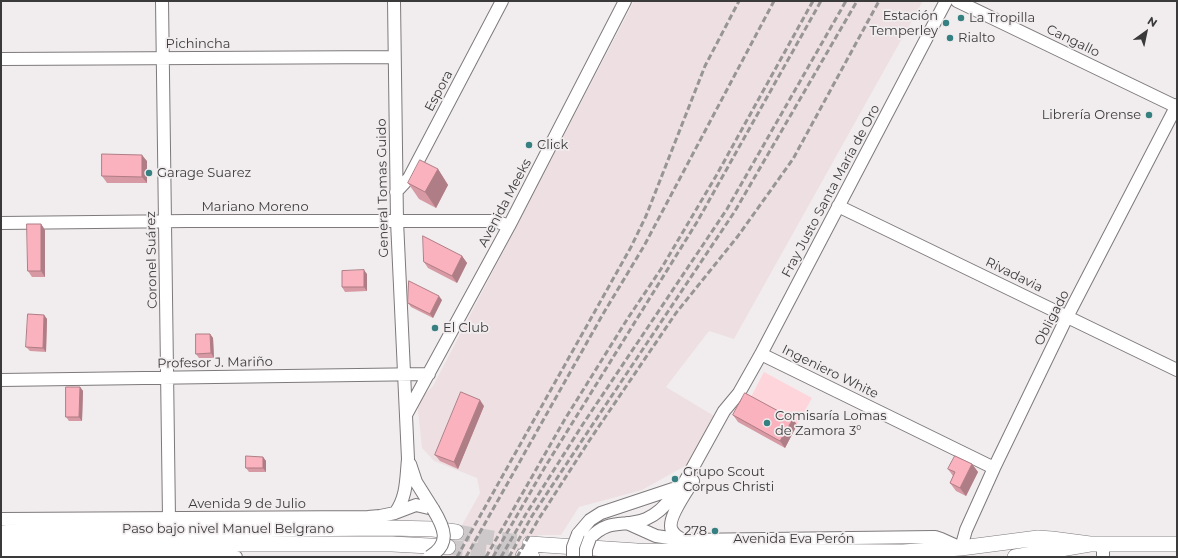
<!DOCTYPE html>
<html>
<head>
<meta charset="utf-8">
<style>
	body { margin:0 }
	#map { position:relative; width:1178px; height:558px; overflow:hidden; background:#f1edee; font-family:Montserrat,sans-serif }
	canvas { display:block }
	.frame { position:absolute; inset:0; border:2px solid #3b3a3a; pointer-events:none }
	.north { position:absolute; left:1126px; top:12px; width:40px; height:40px; -webkit-text-stroke:3px #f1edee; paint-order:stroke; rotate:33deg; font-size:11px; font-weight:700; line-height:16px; text-align:center; color:#3b3a3a }
	.north::after { content:''; display:block; margin:auto; width:14px; height:18px; background:#3b3a3a; clip-path:polygon(50% 0,100% 100%,50% 72%,0 100%) }
</style>
</head>
<body>
<div id="map">
<canvas width="1178" height="558"></canvas>
<div class="frame"></div>
<div class="north">N</div>
</div>
<script>
const ctx = document.querySelector('canvas').getContext('2d');
ctx.lineJoin = 'round';
function paint(path, color) {
  ctx.fillStyle = color;
  ctx.fill(path, 'evenodd');
}
function stroke(path, color, width, dash) {
  ctx.strokeStyle = color;
  ctx.lineWidth = width;
  ctx.lineCap = dash ? 'butt' : 'round';
  ctx.setLineDash(dash || []);
  ctx.stroke(path);
}
function write(font, color, halo, rows, align = 'center') {
  ctx.font = font + ' Montserrat,sans-serif';
  ctx.lineWidth = 3.5;
  ctx.setLineDash([]);
  ctx.textBaseline = 'middle';
  ctx.strokeStyle = halo;
  ctx.fillStyle = color;
  for (const [text, x, y, turn = 0] of rows) {
    ctx.save();
    ctx.translate(x, y);
    ctx.rotate((+turn || 0) * Math.PI / 180);
    ctx.textAlign = isNaN(turn) ? turn : align;
    if (halo) ctx.strokeText(text, 0, 0);
    ctx.fillText(text, 0, 0);
    ctx.restore();
  }
}
const built = new Path2D(`
	M634,1h289l-189,338 -25,-8 -43,56 50,30 -29,48 -45,25 -63,17 -18,28h-23l-13,22h-81l36,-64 -3,-15 -43,-17 -12,-13 -5,-46 16,-16z`);
const green = new Path2D(`
	M764,372l48,26 -15,27 -47,-26z`);
const majorTunnel = new Path2D(`
	M456,532l74,12
	M448,547l75,9`);
const minor = new Path2D(`
	M162,1l7,517
	M394,1l3,220 11,238c-2,20 -1,38 -13,54
	M957,1l220,106
	M1,59l393,-2
	M396,192l13,-14 93,-177
	M838,206l339,164
	M1,223l187,-2h307l14,5
	M761,354l233,114
	M1,380l428,-6
	M406,415l103,-189 116,-225
	M410,464l6,18 17,27
	M1,519l367,-2 12,-1 15,-3 21,-8 17,4
	M627,523l29,13 27,4 252,-3 6,2 20,9 5,-18 28,-62 73,-151 110,-212
	M578,534l12,-14 11,-7 72,-24 9,-2 42,-76 15,-18 22,-39 185,-353
	M590,538c21,-21 33,-10 56,-19 17,-7 24,-22 37,-32
	M683,540c-3,-2 -8,-4 -10,-8 -9,-10 14,-41 20,-51
	M1103,544v13
	M1,554l235,3`);
const major = new Path2D(`
	M1,533l24,-2 364,-3 44,1 23,3
	M530,544l107,7 266,1 58,-4 77,-10 14,1 38,5
	M1,548l20,-4h371l56,3
	M523,556l9,1
	M1015,557l75,-13h87`);
const rail = new Path2D(`
	M457,557l174,-310 15,-31 59,-150 34,-65
	M466,557l137,-243 41,-68 130,-245
	M486,557l79,-138 63,-101 33,-49 55,-93 97,-175
	M493,557l52,-90 152,-245 124,-221
	M501,557l25,-43 57,-90 144,-215 119,-208
	M509,557l23,-41 59,-89 144,-216 122,-210
	M517,557l21,-37 51,-79 87,-128 62,-77 55,-77 86,-158`);
const minorBridge = new Path2D(`
	M429,557c23,-13 15,-30 4,-48
	M573,557v-10l5,-13
	M586,557v-8l4,-11`);
const wall = new Path2D(`
	M147,161v22h-40l-5,-7z
	M438,169l10,16 -12,23 -17,-9 -11,-16z
	M41,224l4,6v47h-13l-4,-6z
	M462,256l5,7 -10,20 -29,-15 -4,-6z
	M367,274v17l-22,1 -3,-5z
	M442,300l-9,18 -22,-11 -3,-4z
	M44,315l3,4 -1,33 -16,-1 -4,-4z
	M210,334l3,4 1,20h-15l-3,-4z
	M80,387l3,4 -1,30h-13l-3,-4z
	M484,406l-26,63 -18,-8 -5,-6z
	M733,415l60,4 4,6 -12,23 -47,-26z
	M263,457l3,4v11h-17l-3,-4z
	M972,464l6,8 -12,24 -10,-5 -6,-8 3,-7 -5,-7z`);
const shadedWall = new Path2D(`
	M142,155l5,6v22l-5,-6z
	M438,169l10,16 -12,23 -11,-16z
	M41,224l4,6v47l-4,-6z
	M462,256l5,7 -10,20 -5,-7z
	M364,270l3,4v17l-3,-4z
	M439,296l3,4 -9,18 -3,-4z
	M44,315l3,4 -1,33 -3,-4z
	M210,334l3,4 1,20 -3,-5z
	M80,387l3,4 -1,30 -3,-4z
	M480,400l4,6 -26,63 -4,-7z
	M793,419l4,6 -12,23 -5,-7z
	M263,457l3,4v11l-3,-4z
	M972,464l6,8 -12,24 -6,-8z`);
const building = new Path2D(`
	M102,154l40,1v22l-40,-1z
	M420,160l18,9 -13,23 -17,-9z
	M27,224h14v47h-13z
	M423,236l39,20 -10,20 -28,-14z
	M364,270v17h-22v-16z
	M409,281l30,15 -9,18 -22,-11z
	M28,314l16,1 -1,33 -17,-1z
	M196,334h14l1,19 -15,1z
	M66,387h14l-1,30h-13z
	M461,392l19,8 -26,62 -19,-7z
	M745,393l48,26 -13,22 -47,-26z
	M246,456l17,1v11h-17z
	M955,456l17,8 -12,24 -10,-5 5,-11 -7,-3z`);
const markers = [
	[961,18,4,"#378081"],
	[946,23,4,"#378081"],
	[950,38,4,"#378081"],
	[1149,115,4,"#378081"],
	[529,145,4,"#378081"],
	[149,173,4,"#378081"],
	[435,328,4,"#378081"],
	[767,423,4,"#378081"],
	[675,479,4,"#378081"],
	[715,531,4,"#378081"]
];
const poiNames = [
	["Estación",938,16,"right"],
	["Temperley",938,31,"right"],
	["La Tropilla",969,18],
	["Rialto",958,38],
	["Librería Orense",1141,115,"right"],
	["Click",537,145],
	["Garage Suarez",157,173],
	["El Club",443,328],
	["Comisaría Lomas",775,416],
	["de Zamora 3°",775,431],
	["Grupo Scout",683,472],
	["Corpus Christi",683,487],
	["278",707,531,"right"]
];
const streetNames = [
	["Cangallo",1073,41,26],
	["Pichincha",198,44],
	["Espora",439,91,-62],
	["General Tomas Guido",383,188,-91],
	["Fray Justo Santa María de Oro",831,191,-62],
	["Avenida Meeks",505,203,-62],
	["Mariano Moreno",255,207],
	["Coronel Suárez",152,260,-91],
	["Rivadavia",1014,275,26],
	["Obligado",1052,318,-63],
	["Profesor J. Mariño",215,363,-1],
	["Ingeniero White",830,372,26],
	["Avenida 9 de Julio",247,504],
	["Paso bajo nivel Manuel Belgrano",228,529],
	["Avenida Eva Perón",794,539]
];
paint(built, '#eee0e2');
paint(green, '#fed5db');
stroke(majorTunnel, '#cdc9ca', 15, [15, 8]);
stroke(minor, '#7e7a7b', 14);
stroke(major, '#7e7a7b', 16);
stroke(minor, '#fff', 12);
stroke(major, '#fff', 15);
stroke(rail, '#979595', 3, [6, 3]);
stroke(minorBridge, '#7e7a7b', 14, []);
stroke(minorBridge, '#fff', 12);
paint(wall, '#d799a3');
paint(shadedWall, '#af7d85');
paint(building, '#fab2be');
stroke(building, '#af7d85', 1);
for (const [x, y, r, color] of markers) {
  const dot = new Path2D();
  dot.arc(x, y, r, 0, 2 * Math.PI);
  ctx.fillStyle = color;
  ctx.fill(dot);
  stroke(dot, '#f1edee', 1.5);
}
write('13px', '#3b3a3a', '#f1edee', poiNames, 'left');
write('13px', '#3b3a3a', '#f1edee', streetNames);
</script>
</body>
</html>
